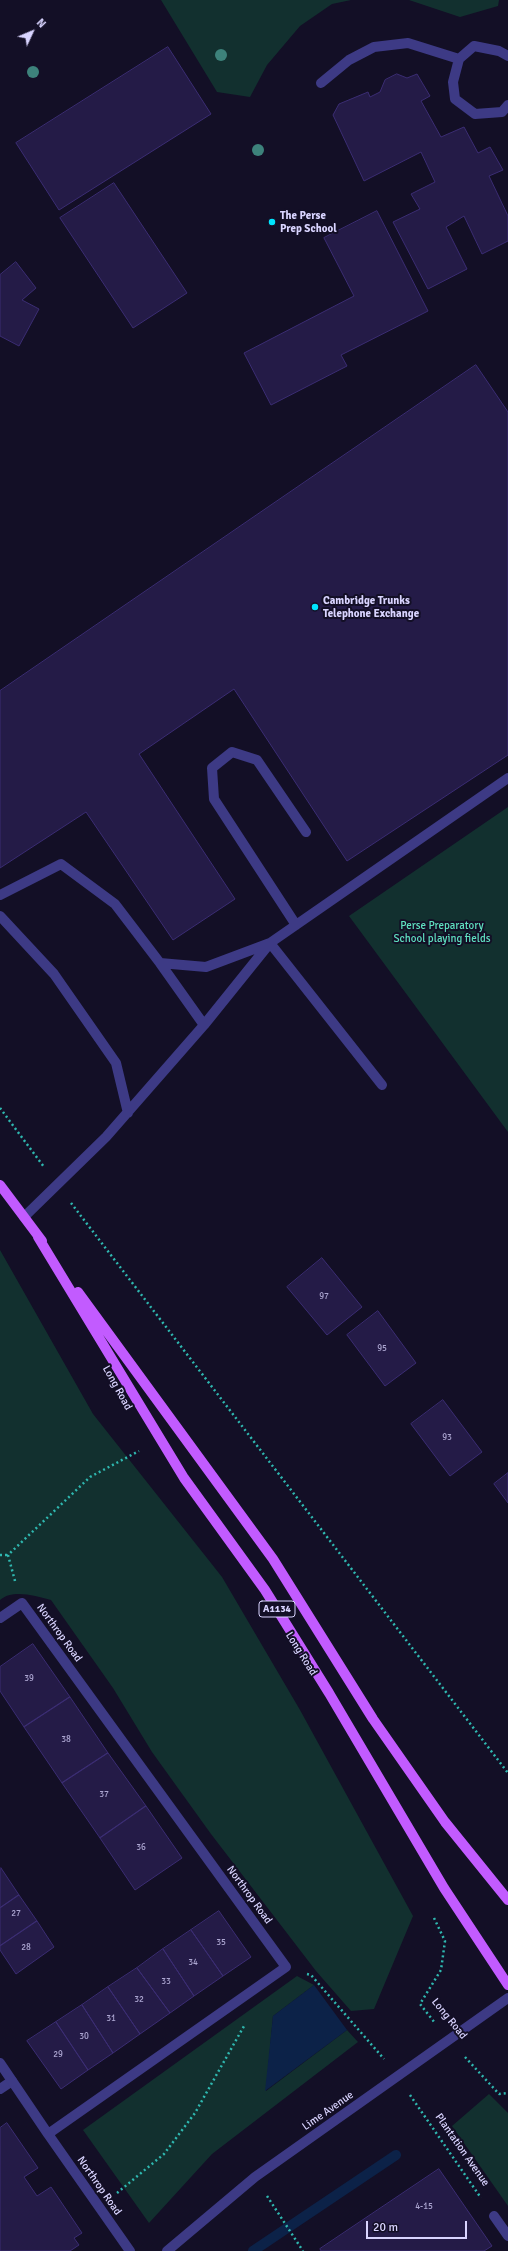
<!DOCTYPE html>
<html>
<head>
<meta charset="utf-8">
<style>
	body { margin:0 }
	#map { position:relative; width:508px; height:2251px; overflow:hidden; background:#130f26; font-family:Signika,sans-serif }
	canvas { display:block }
	.north { position:absolute; left:12px; top:12px; width:40px; height:40px; -webkit-text-stroke:3px #130f26; paint-order:stroke; rotate:46deg; font-size:11px; font-weight:700; line-height:16px; text-align:center; color:#d9d4ff }
	.north::after { content:''; display:block; margin:auto; width:14px; height:18px; background:#d9d4ff; clip-path:polygon(50% 0,100% 100%,50% 72%,0 100%) }
	.scale { position:absolute; left:366px; top:2221px; width:101px; height:18px; box-sizing:border-box; border:2px solid #d9d4ff; border-top:0; padding-left:5px; font-size:12px; line-height:14px; white-space:nowrap; color:#d9d4ff; -webkit-text-stroke:3px #130f26; paint-order:stroke }
</style>
</head>
<body>
<div id="map">
<canvas width="508" height="2251"></canvas>
<div class="north">N</div>
<div class="scale">20 m</div>
</div>
<script>
const ctx = document.querySelector('canvas').getContext('2d');
ctx.lineJoin = 'round';
function paint(path, color) {
  ctx.fillStyle = color;
  ctx.fill(path, 'evenodd');
}
function stroke(path, color, width, dash) {
  ctx.strokeStyle = color;
  ctx.lineWidth = width;
  ctx.lineCap = dash ? 'butt' : 'round';
  ctx.setLineDash(dash || []);
  ctx.stroke(path);
}
function write(font, color, halo, rows, align = 'center') {
  ctx.font = font + ' Signika,sans-serif';
  ctx.lineWidth = 4;
  ctx.setLineDash([]);
  ctx.textBaseline = 'middle';
  ctx.strokeStyle = halo;
  ctx.fillStyle = color;
  for (const [text, x, y, turn = 0] of rows) {
    ctx.save();
    ctx.translate(x, y);
    ctx.rotate((+turn || 0) * Math.PI / 180);
    ctx.textAlign = isNaN(turn) ? turn : align;
    if (halo) ctx.strokeText(text, 0, 0);
    ctx.fillText(text, 0, 0);
    ctx.restore();
  }
}
const green = new Path2D(`
	M161,0h190l-19,4 -32,22 -33,39 -17,32 -33,-5z
	M409,0h90l-1,6 -38,11z
	M508,807v325l-159,-216z
	M0,1250l93,164 129,163 78,133 113,206 -39,93 -23,2 -35,-40 -105,-137 -59,-82 -39,-64 -62,-88c-16,-4 -38,-11 -51,0z
	M297,1976l17,9 -41,31 -7,75 81,-61 11,12 -146,112 -63,69 -66,-93z
	M489,2094l19,19v93l-56,-80z`);
const water = new Path2D(`
	M314,1985l33,45 -82,61 8,-75z`);
const stream = new Path2D(`
	M253,2251l143,-96`);
const building = new Path2D(`
	M168,47l43,67 -152,96 -43,-67z
	M397,74l10,4 10,-4 13,22 -9,5 20,36 23,-10 14,26 12,-6 13,23 -14,6 19,40v25l-26,13 -18,-38 -18,11 21,42 -39,20 -35,-67 27,-13 -9,-15 24,-12 -14,-30 -57,29 -31,-66 6,-11 29,-12 2,5 10,-5 5,-12z
	M114,183l73,110 -54,35 -73,-110z
	M377,211l51,100 -87,44 6,11 -76,39 -27,-52 110,-57 -30,-58z
	M16,262l20,26 -14,12 17,9 -20,37 -19,-10v-61z
	M476,365l32,47v343l-161,106 -113,-172 -95,65 96,145 -62,41 -87,-128 -86,56v-177z
	M322,1258l40,49 -35,28 -40,-48z
	M378,1311l38,52 -31,23 -38,-51z
	M443,1400l39,52 -32,24 -39,-52z
	M508,1473v30l-14,-19z
	M33,1644l37,53 -46,30 -24,-36v-24z
	M70,1697l38,56 -46,30 -38,-56z
	M108,1753l38,53 -46,32 -38,-55z
	M146,1806l36,52 -47,32 -35,-52z
	M1,1868l18,27 -19,13v-39z
	M19,1895l18,26 -37,25v-38z
	M219,1911l32,46 -28,19 -32,-46z
	M37,1921l17,26 -38,27 -16,-24v-4z
	M191,1930l32,46 -29,20 -31,-47z
	M163,1949l31,47 -24,17 -33,-45z
	M137,1968l33,45 -30,21 -32,-47z
	M108,1987l32,47 -27,19 -31,-48z
	M82,2005l31,48 -25,17 -32,-48z
	M56,2022l32,48 -27,19 -34,-48z
	M7,2123l31,45 -14,9 13,19 14,-9 31,46 -8,5 5,7 -9,6h-70v-123z
	M439,2169l53,77 -8,5h-163l-1,-2z`);
const path = new Path2D(`
	M0,1108l44,59
	M71,1203l437,570
	M0,1555h7
	M15,1581l-7,-26 82,-78 49,-26
	M434,1918l11,23 -4,29 -21,34 15,19
	M307,1974l4,1 73,84
	M465,2057l34,37 9,-1
	M410,2095l71,103
	M117,2193l47,-39 31,-41 49,-87
	M267,2196l36,55`);
const lane = new Path2D(`
	M508,56l-9,-5 -25,-5 -15,13 -6,23 2,17 20,15 27,-2 6,-7
	M321,83l28,-23 25,-13 34,-4 51,16
	M0,895l61,-31 54,40 45,59 46,4 64,-24 238,-165
	M0,916l54,58 62,89 12,50
	M296,925l-82,-126 -2,-31 20,-16 25,8 49,72
	M160,963l44,62
	M24,1217l82,-80 98,-112 66,-82 112,142
	M0,2089l12,-8`);
const street = new Path2D(`
	M0,1618l22,-15 264,364 -238,167 -48,-71
	M48,2134l82,117
	M494,2216l14,20
	M167,2251l88,-74 253,-179`);
const primary = new Path2D(`
	M0,1185l42,56
	M38,1237l146,241 81,112 64,103 115,195 64,97
	M78,1292l195,267 100,160 72,103 63,78`);
const trees = [
	[221,55],
	[33,72],
	[258,150]
];
const markers = [
	[272,222,4,"#00e5ff"],
	[315,607,4,"#00e5ff"]
];
const numberNames = [
	["97",324,1297],
	["95",382,1349],
	["93",447,1438],
	["39",29,1679],
	["38",66,1740],
	["37",104,1795],
	["36",141,1848],
	["27",16,1914],
	["35",221,1943],
	["28",26,1948],
	["34",193,1963],
	["33",166,1982],
	["32",139,2000],
	["31",111,2019],
	["30",84,2037],
	["29",58,2055],
	["4-15",424,2207]
];
const shields = [
	[277,1609,36]
];
const shieldNames = [
	["A1134",277,1609]
];
const poiNames = [
	["The Perse",280,216],
	["Prep School",280,229],
	["Cambridge Trunks",323,601],
	["Telephone Exchange",323,614]
];
const parkNames = [
	["Perse Preparatory",442,926],
	["School playing fields",442,939]
];
const streetNames = [
	["Long Road",117,1388,61],
	["Northrop Road",59,1633,54],
	["Long Road",301,1654,58],
	["Northrop Road",249,1895,54],
	["Long Road",449,2019,51],
	["Lime Avenue",328,2111,-35],
	["Plantation Avenue",462,2150,55],
	["Northrop Road",99,2186,55]
];
paint(green, '#12302f');
paint(water, '#0c2248');
stroke(stream, '#0c2248', 10);
paint(building, '#241b47');
stroke(building, '#3b2d73', 1);
stroke(path, '#2fb8b0', 2.5, [2, 3]);
stroke(lane, '#3d3a85', 10);
stroke(street, '#3d3a85', 10);
stroke(primary, '#c25bff', 10);
ctx.fillStyle = '#3d827b';
for (const [x, y] of trees) {
  ctx.beginPath();
  ctx.arc(x, y, 6, 0, 2 * Math.PI);
  ctx.fill();
}
for (const [x, y, r, color] of markers) {
  const dot = new Path2D();
  dot.arc(x, y, r, 0, 2 * Math.PI);
  ctx.fillStyle = color;
  ctx.fill(dot);
  stroke(dot, '#130f26', 1.5);
}
write('9px', '#aca6d1', null, numberNames);
for (const [x, y, w] of shields) {
  const box = new Path2D();
  box.roundRect(x - w / 2, y - 8, w, 16, 3);
  ctx.fillStyle = '#130f26';
  ctx.fill(box);
  stroke(box, '#d9d4ff', 1);
}
write('bold 10px', '#d9d4ff', null, shieldNames);
write('bold 11px', '#d9d4ff', '#130f26', poiNames, 'left');
write('11px', '#5fe0c0', '#130f26', parkNames);
write('11px', '#d9d4ff', '#130f26', streetNames);
</script>
</body>
</html>
